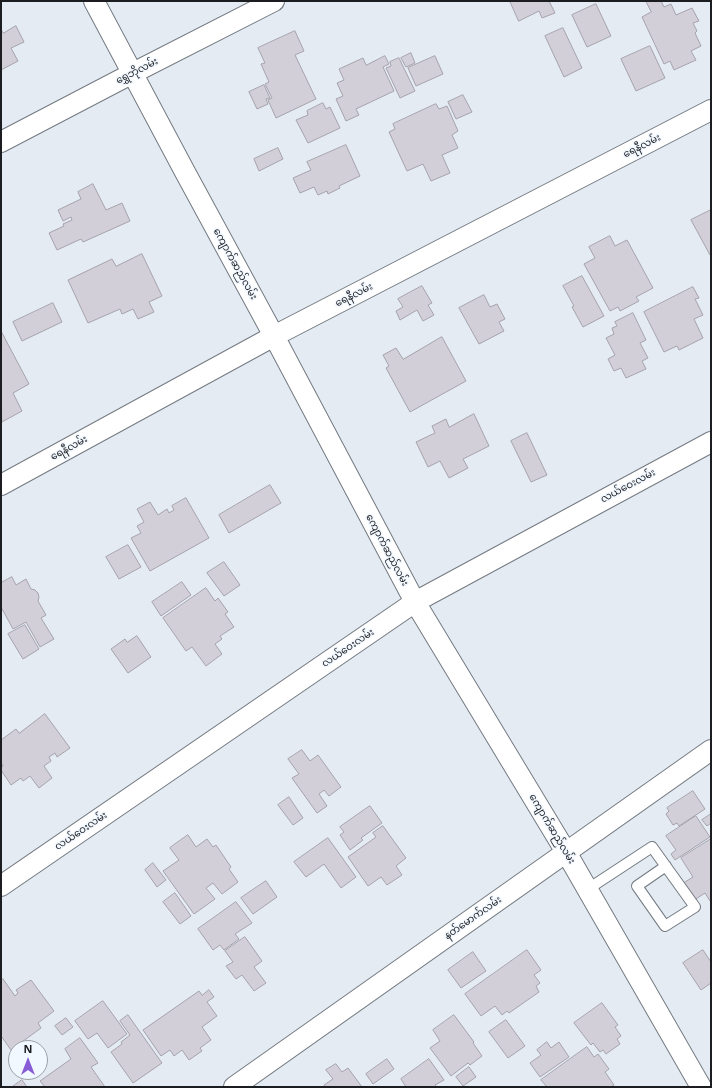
<!DOCTYPE html>
<html>
<head>
<meta charset="utf-8">
<style>
	body { margin:0 }
	#map { position:relative; width:712px; height:1088px; overflow:hidden; background:#e4ebf3; font-family:"Noto Sans",sans-serif }
	canvas { display:block }
	.frame { position:absolute; inset:0; border:2px solid #1b1d20; pointer-events:none }
	.north { position:absolute; left:8px; top:1040px; width:40px; height:40px; box-sizing:border-box; background:#f2f8ff; border:1px solid #9ca0a6; border-radius:50%; rotate:0deg; font-size:11px; font-weight:700; line-height:16px; text-align:center; color:#1b1d20 }
	.north::after { content:''; display:block; margin:auto; width:14px; height:18px; background:#865bd5; clip-path:polygon(50% 0,100% 100%,50% 72%,0 100%) }
</style>
</head>
<body>
<div id="map">
<canvas width="712" height="1088"></canvas>
<div class="frame"></div>
<div class="north">N</div>
</div>
<script>
const ctx = document.querySelector('canvas').getContext('2d');
ctx.lineJoin = 'round';
function paint(path, color) {
  ctx.fillStyle = color;
  ctx.fill(path, 'evenodd');
}
function stroke(path, color, width, dash) {
  ctx.strokeStyle = color;
  ctx.lineWidth = width;
  ctx.lineCap = dash ? 'butt' : 'round';
  ctx.setLineDash(dash || []);
  ctx.stroke(path);
}
function write(font, color, halo, rows, align = 'center') {
  ctx.font = font + ' "Noto Sans","Noto Sans Myanmar",sans-serif';
  ctx.lineWidth = 3;
  ctx.setLineDash([]);
  ctx.textBaseline = 'middle';
  ctx.strokeStyle = halo;
  ctx.fillStyle = color;
  for (const [text, x, y, turn = 0] of rows) {
    ctx.save();
    ctx.translate(x, y);
    ctx.rotate((+turn || 0) * Math.PI / 180);
    ctx.textAlign = isNaN(turn) ? turn : align;
    if (halo) ctx.strokeText(text, 0, 0);
    ctx.fillText(text, 0, 0);
    ctx.restore();
  }
}
const building = new Path2D(`
	M510,1h39l6,12 -13,5 -3,-7 -20,10z
	M646,1h15l3,6 7,-3 5,11 16,-7 7,13 -6,2 4,8 -2,2 6,13 -10,5 5,9 -22,10 -4,-9 -6,3 -22,-47 9,-5z
	M596,4l15,32 -24,11 -15,-32z
	M16,26l8,16 -13,6 7,13 -17,9v-41l2,4z
	M563,28l19,40 -18,9 -19,-41z
	M295,31l9,20 -9,4 21,44 -40,19 -8,-18 4,-2 -7,-14 4,-2 -8,-18 4,-1 -7,-15z
	M650,46l15,32 -29,13 -15,-32z
	M411,53l4,10 -9,4 -5,-9z
	M385,56l4,8 -6,3 11,24 -38,18 3,6 -13,6 -10,-22 7,-3 -6,-13 7,-3 -5,-11 24,-11 3,7z
	M435,56l8,18 -27,12 -8,-18z
	M399,58l16,33 -15,7 -14,-30 5,-2 -1,-4z
	M264,85l6,13 -4,1 2,5 -11,5 -8,-17z
	M463,95l9,17 -16,7 -8,-17z
	M323,103l3,6 4,-2 10,21 -32,15 -12,-23 12,-5 -1,-4z
	M436,104l3,5 8,-3 11,25 -6,4 6,13 -16,7 8,18 -19,8 -8,-17 -16,7 -18,-39 6,-3 -2,-5z
	M346,145l14,31 -21,10 1,2 -12,6 -1,-3 -9,4 -4,-8 -14,6 -7,-15 18,-8 -4,-8z
	M278,148l5,11 -24,12 -5,-12z
	M93,184l13,26 16,-7 8,18 -47,21 -2,-3 -24,11 -8,-17 15,-7 -1,-2 9,-4 -1,-3 -8,4 -5,-11 23,-11 -3,-7z
	M711,210v44l-1,1 -19,-35z
	M610,236l5,10 12,-6 26,48 -17,9 3,4 -19,10 -2,-4 -8,4 -26,-47 11,-6 -6,-11z
	M142,254l20,42 -13,6 5,10 -16,7 -5,-10 -11,5 -2,-5 -32,14 -20,-43 44,-21 4,7z
	M582,276l22,40 -21,11 -11,-20 2,-1 -11,-20z
	M422,286l10,17 -4,2 6,10 -11,6 -6,-11 -17,10 -4,-9 7,-4 -5,-8z
	M693,287l6,11 -4,1 8,16 -9,4 9,19 -24,12 -2,-4 -13,6 -20,-40z
	M484,295l6,12 7,-3 8,15 -6,3 5,9 -25,13 -20,-36z
	M53,303l9,19 -40,19 -9,-19z
	M633,313l13,27 -6,3 8,15 -6,3 4,8 -20,9 -5,-10 -7,3 -6,-12 7,-4 -9,-17 8,-4 -2,-6 5,-2 -2,-4z
	M1,331l28,53 -16,9 9,18 -20,11z
	M442,337l24,44 -56,31 -24,-44 3,-2 -6,-11 13,-7 7,11z
	M474,414l15,32 -26,13 5,9 -19,10 -9,-17 -12,6 -12,-25 19,-9 -3,-7 14,-7 3,8z
	M527,433l20,42 -16,7 -20,-41z
	M270,485l11,18 -52,30 -10,-18z
	M186,498l23,40 -59,33 -19,-33 10,-5 -4,-7 7,-4 -7,-13 13,-7 8,13 9,-6 2,4 5,-3 -2,-4z
	M128,545l13,22 -22,12 -13,-22z
	M224,562l16,23 -16,11 -17,-23z
	M12,577l4,8 10,-6 5,10 4,1 3,3 1,4 -1,4 8,14 -5,3 13,21 -14,8 -14,-25 -13,7 -12,-22v-24z
	M182,582l9,13 -30,21 -9,-14z
	M206,588l9,13 3,-3 10,14 -3,2 9,13 -14,9 2,3 -7,5 7,10 -16,12 -14,-19 -6,4 -23,-33z
	M25,625l14,24 -16,10 -15,-25z
	M137,636l14,21 -23,16 -17,-24 14,-10 2,3z
	M45,714l25,34 -13,9 -2,-4 -6,4 2,4 -7,5 8,12 -13,10 -9,-12 -7,5 -2,-3 -10,7 -10,-15v-3l2,-1 -2,-3v-23l15,-11 3,4z
	M302,750l8,11 8,-6 23,32 -12,9 -5,-6 -5,4 8,12 -10,7 -25,-35 7,-4 -11,-15z
	M693,791l12,18 -26,17 -2,-3 -4,2 -7,-11 3,-3 -2,-3z
	M289,797l14,21 -10,7 -15,-20z
	M370,806l12,17 -21,15 2,2 -13,10 -10,-15 4,-3 -4,-5z
	M711,814v9l-4,3 -5,-6z
	M696,816l14,21 -35,23 -4,-6 5,-4 -10,-14z
	M383,826l23,32 -10,8 6,9 -15,10 -6,-8 -13,9 -20,-29 28,-20 -3,-4z
	M188,835l8,12 11,-8 6,8 3,-2 15,22 -2,2 9,13 -16,12 -9,-11 -7,5 9,11 -21,15 -31,-43 16,-11 -9,-12z
	M328,838l28,39 -15,11 -17,-24 -18,13 -12,-15z
	M711,839v62h-1l-5,-8 -17,11 -11,-17 16,-10 -12,-19z
	M153,863l13,17 -9,7 -12,-17z
	M266,881l11,16 -24,17 -12,-16z
	M175,893l16,23 -11,8 -17,-22z
	M236,902l16,21 -17,11 4,5 -15,11 -4,-5 -7,5 -15,-21z
	M245,937l17,24 -8,6 12,16 -12,8 -12,-16 -6,4 -10,-13 7,-4 -8,-11z
	M527,950l14,20 -7,5 6,8 -4,3 3,6 -30,21 -2,-2 -5,4 -7,-9 -14,10 -16,-22z
	M703,950l8,12v21l-10,7 -18,-27z
	M473,952l13,19 -25,17 -13,-18z
	M3,979l12,17 3,-3 -2,-3 15,-10 23,31 -16,12 3,5 -30,22 -10,-14v-55z
	M209,990l5,7 -7,5 10,14 -15,11 9,13 -11,8 2,3 -13,9 -7,-10 -8,6 -4,-6 -9,6 -18,-26 56,-39 3,4z
	M103,1001l24,33 -19,14 -11,-15 -9,6 -13,-18z
	M602,1003l16,22 -3,2 6,9 -4,3 3,5 -14,10 -3,-4 -3,2 -7,-9 -2,2 -17,-22z
	M128,1015l34,48 -29,20 -22,-31 11,-8 -1,-2 9,-7 -10,-14z
	M454,1015l20,27 -1,1 9,13 -12,9 -2,-2 -17,13 -21,-28 10,-7 -7,-11z
	M66,1018l7,9 -11,8 -7,-9z
	M506,1020l19,26 -17,12 -19,-26z
	M80,1038l18,25 -7,4 14,20h-60l-5,-6 31,-22 -6,-10z
	M547,1042l4,6 8,-6 10,15 -29,20 -10,-14 11,-8 -4,-5z
	M587,1047l7,10 4,-3 11,15 -4,3 9,13 -3,2h-64l-6,-7z
	M387,1059l7,10 -21,15 -7,-10z
	M429,1059l15,21 -9,5 2,2h-31l-5,-8z
	M336,1064l6,8 6,-4 14,19h-37l-1,-2 9,-6 -7,-9z
	M469,1067l7,10 -13,9 -7,-9z
	M22,1080l5,7h-15z`);
const lane = new Path2D(`
	M588,889l64,-42 43,60 -30,19 -28,-40 29,-20`);
const street = new Path2D(`
	M94,1l91,171 89,164 141,266 151,250 135,235
	M1,142l132,-69 141,-72
	M1,485l273,-149 437,-226
	M1,886l414,-284 296,-160
	M234,1087l477,-337`);
const streetNames = [
	["ရွှေဘိုလမ်း",137,71,-27],
	["ရေနီလမ်း",642,146,-27],
	["ကျောက်ဆည်လမ်း",235,264,61],
	["ရေနီလမ်း",354,295,-27],
	["ရေနီလမ်း",69,448,-29],
	["လယ်ဝေးလမ်း",628,486,-28],
	["ကျောက်ဆည်လမ်း",387,550,62],
	["လယ်ဝေးလမ်း",348,648,-34],
	["ကျောက်ဆည်လမ်း",552,829,59],
	["လယ်ဝေးလမ်း",81,831,-34],
	["နတ်မောက်လမ်း",473,918,-35]
];
paint(building, '#d2cfd8');
stroke(building, '#a5a2ab', 1);
stroke(lane, '#747a81', 12);
stroke(street, '#747a81', 22);
stroke(lane, '#fff', 10);
stroke(street, '#fff', 20);
write('10px', '#1b1d20', '#f2f8ff', streetNames);
</script>
</body>
</html>
